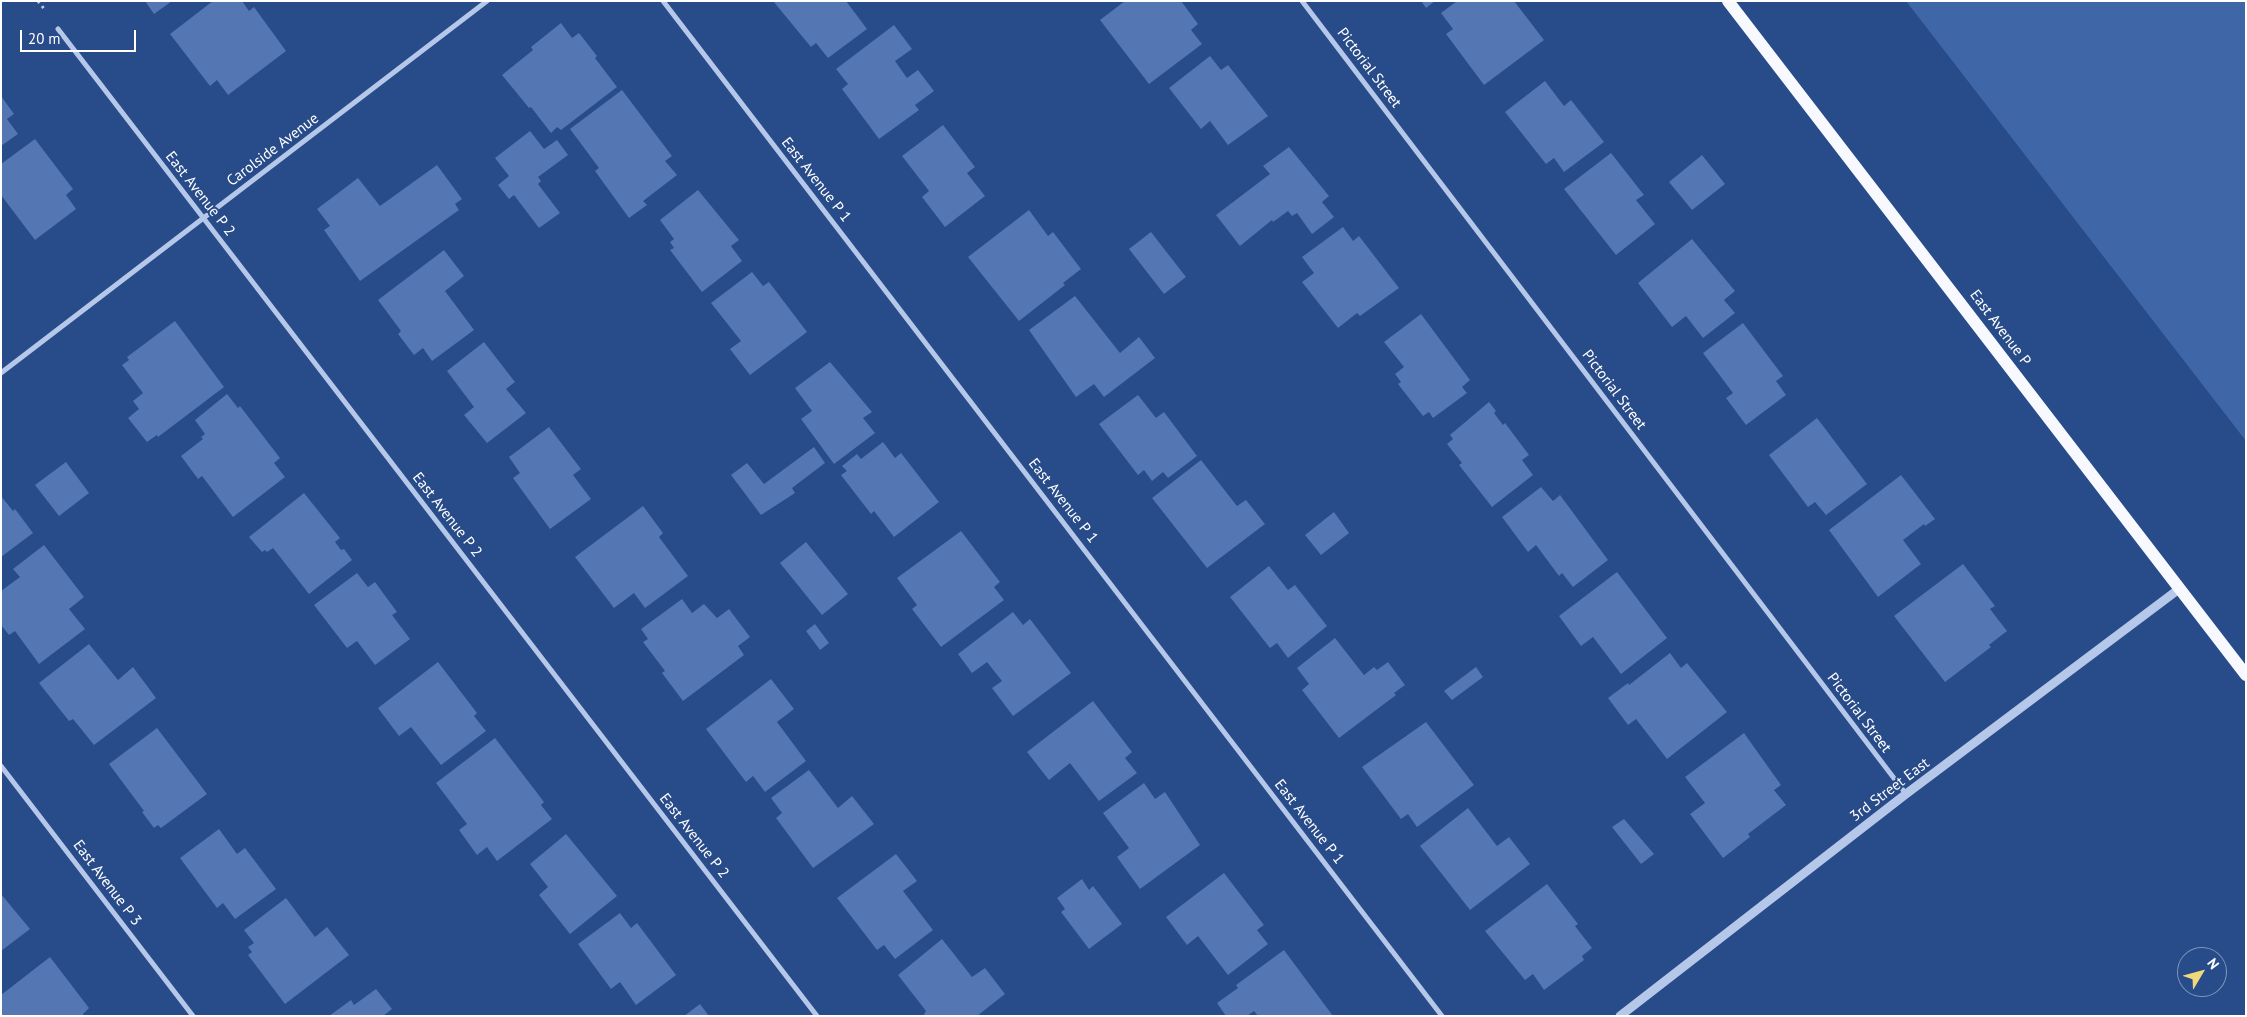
<!DOCTYPE html>
<html>
<head>
<meta charset="utf-8">
<style>
	body { margin:0 }
	#map { position:relative; width:2247px; height:1017px; overflow:hidden; background:#284b89; font-family:"PT Sans",sans-serif }
	canvas { display:block }
	.frame { position:absolute; inset:0; border:2px solid #fff; pointer-events:none }
	.north { position:absolute; left:2177px; top:947px; width:50px; height:50px; box-sizing:border-box; background:#284b89; border:1px solid #7e93b8; border-radius:50%; rotate:53deg; font-size:14px; font-weight:700; line-height:20px; text-align:center; color:#fff }
	.north::after { content:''; display:block; margin:auto; width:18px; height:22px; background:#f1d87b; clip-path:polygon(50% 0,100% 100%,50% 72%,0 100%) }
	.scale { position:absolute; left:20px; top:30px; width:116px; height:22px; box-sizing:border-box; border:2px solid #fff; border-top:0; padding-left:6px; font-size:15px; line-height:18px; white-space:nowrap; color:#fff; -webkit-text-stroke:4px #284b89; paint-order:stroke }
</style>
</head>
<body>
<div id="map">
<canvas width="2247" height="1017"></canvas>
<div class="frame"></div>
<div class="north">N</div>
<div class="scale">20 m</div>
</div>
<script>
const ctx = document.querySelector('canvas').getContext('2d');
ctx.lineJoin = 'round';
function paint(path, color) {
  ctx.fillStyle = color;
  ctx.fill(path, 'evenodd');
}
function stroke(path, color, width, dash) {
  ctx.strokeStyle = color;
  ctx.lineWidth = width;
  ctx.lineCap = dash ? 'butt' : 'round';
  ctx.setLineDash(dash || []);
  ctx.stroke(path);
}
function write(font, color, halo, rows, align = 'center') {
  ctx.font = font + ' "PT Sans",sans-serif';
  ctx.lineWidth = 4;
  ctx.setLineDash([]);
  ctx.textBaseline = 'middle';
  ctx.strokeStyle = halo;
  ctx.fillStyle = color;
  for (const [text, x, y, turn = 0] of rows) {
    ctx.save();
    ctx.translate(x, y);
    ctx.rotate((+turn || 0) * Math.PI / 180);
    ctx.textAlign = isNaN(turn) ? turn : align;
    if (halo) ctx.strokeText(text, 0, 0);
    ctx.fillText(text, 0, 0);
    ctx.restore();
  }
}
const green = new Path2D(`
	M1906,1h340v440z`);
const building = new Path2D(`
	M145,1h27l-18,13z
	M213,1h29l7,10 5,-4 32,44 -58,44 -11,-15 -7,6 -40,-52z
	M773,1h73l21,28 -39,29 -12,-15 -5,4z
	M1125,1h56l17,23 -7,6 11,14 -53,40 -49,-64z
	M1421,1h14l-9,7z
	M1457,1h57l30,39 -60,45 -38,-51 7,-5 -12,-16z
	M561,23l11,15 7,-5 18,23 -2,2 22,29 -56,43 -4,-3 -6,6 -20,-26 -2,1 -27,-33 31,-25 -2,-3z
	M894,25l18,24 -17,12 12,17 11,-8 16,21 -19,14 4,5 -40,29 -37,-50 6,-5 -12,-15z
	M1210,56l11,14 7,-5 40,51 -40,29 -18,-24 -9,8 -32,-41z
	M1545,81l19,25 7,-6 33,42 -40,30 -10,-14 -8,6 -41,-52z
	M622,90l50,66 -7,5 12,14 -34,26 4,4 -18,13 -34,-47 4,-3 -29,-39z
	M1,96l13,18 -7,5 11,15 -17,12z
	M943,125l32,42 -8,6 18,23 -40,31 -23,-30 7,-6 -27,-35z
	M530,131l14,18 13,-9 11,15 -30,22 3,4 -3,3 22,29 -21,15 -25,-33 -5,4 -11,-14 11,-9 -14,-18z
	M35,139l38,50 -7,6 10,14 -41,31 -34,-45v-31z
	M1289,147l40,49 -7,6 12,15 -22,17 -15,-21 -5,3 -4,-5 -15,11 -1,-2 -32,26 -24,-31 54,-41 -7,-8z
	M1611,153l33,42 -8,5 19,24 -39,31 -52,-66z
	M1702,155l23,29 -33,26 -23,-28z
	M437,165l25,34 -7,5 4,6 -99,71 -36,-51 6,-4 -13,-17 41,-31 22,28z
	M698,190l41,50 -8,6 11,15 -40,31 -32,-42 4,-2 -4,-6 4,-3 -14,-19z
	M1029,210l19,26 5,-4 28,37 -18,14 2,2 -46,36 -51,-64z
	M1343,227l10,14 6,-5 40,52 -39,28 -3,-3 -19,15 -36,-46 12,-9 -12,-16z
	M1151,232l35,45 -22,17 -35,-45z
	M1692,239l43,52 -11,9 11,13 -32,25 -17,-22 -14,11 -34,-44z
	M444,250l20,26 -19,15 29,39 -42,31 -9,-13 -9,7 -16,-21 3,-3 -23,-31z
	M752,272l11,14 6,-4 38,50 -57,43 -20,-26 11,-8 -30,-38z
	M1075,296l45,57 19,-16 16,21 -51,39 -10,-13 -18,13 -47,-67z
	M1421,314l49,66 -8,7 5,6 -34,25 -4,-6 -6,4 -25,-32 3,-2 -6,-8 9,-7 -20,-25z
	M175,321l49,66 -66,50 -1,-2 -10,7 -19,-24 11,-9 -6,-8 10,-8 -21,-28 7,-5 -2,-3z
	M1743,323l40,53 -7,5 10,14 -40,30 -20,-27 7,-5 -30,-40z
	M484,342l31,40 -9,7 20,24 -39,30 -23,-28 10,-8 -27,-36z
	M830,362l42,50 -9,6 12,15 -41,31 -33,-45 11,-8 -17,-23z
	M227,394l11,14 2,-2 40,52 -6,5 11,14 -52,40 -31,-41 -4,3 -17,-23 22,-17 -2,-2 4,-3 -10,-14z
	M1138,395l18,23 8,-6 33,44 -29,22 -5,-6 -11,9 -8,-11 -6,5 -39,-51z
	M1489,402l7,9 -2,2 9,12 2,-2 24,32 -7,5 11,15 -41,32 -33,-42 3,-2 -15,-19 6,-5 -3,-4z
	M1817,418l50,66 -41,31 -11,-13 -7,5 -39,-52z
	M549,427l32,42 -8,6 18,24 -41,30 -37,-51 7,-5 -11,-16z
	M883,442l12,16 6,-5 38,49 -45,35 -20,-26 -3,3 -30,-39 6,-4 -5,-5 15,-12 4,5z
	M814,447l11,16 -33,25 3,5 -34,22 -30,-40 16,-12 17,21z
	M1201,460l36,46 9,-6 19,24 -58,44 -55,-70z
	M66,462l23,31 -30,23 -24,-31z
	M1901,475l34,44 -10,7 -1,-2 -21,16 18,24 -43,33 -49,-67z
	M1541,487l12,14 7,-6 48,65 -35,27 -11,-14 -3,3 -23,-31 -8,7 -26,-35z
	M304,493l36,45 -5,4 6,8 3,-1 8,11 -43,34 -36,-46 -6,4 -2,-2 -3,2 -13,-15z
	M1,496l12,15 2,-2 18,24 -32,24z
	M643,506l20,27 -4,4 29,39 -43,32 -11,-15 -20,15 -39,-51z
	M1334,512l15,21 -28,22 -16,-20z
	M961,531l39,51 -6,5 10,13 -63,47 -29,-38 5,-4 -20,-27z
	M806,542l42,52 -26,21 -42,-52z
	M44,545l40,52 -15,12 16,20 -46,35 -24,-33 -6,4 -8,-10v-34l19,-14 -7,-8z
	M1963,564l32,42 -5,3 17,22 -18,14 2,2 -46,35 -51,-66z
	M1269,566l19,24 7,-5 32,41 -39,32 -11,-15 -7,5 -40,-51z
	M1617,572l50,66 -46,36 -28,-37 -12,9 -22,-30z
	M357,573l11,14 7,-5 22,30 -5,3 18,24 -35,26 -18,-24 -10,7 -33,-43z
	M682,599l10,14 12,-9 13,14 12,-9 21,28 -12,9 6,9 -61,46 -21,-28 3,-2 -22,-29 5,-3 -7,-10z
	M1013,612l10,13 7,-6 41,54 -58,43 -21,-28 10,-7 -15,-19 -15,11 -14,-19z
	M815,624l14,19 -9,7 -14,-19z
	M1335,638l29,37 10,-8 3,3 11,-8 17,23 -11,8 2,2 -57,43 -37,-48 7,-6 -12,-16z
	M89,644l29,36 15,-13 23,31 -62,47 -21,-26 -4,2 -30,-38z
	M1670,653l11,15 6,-5 40,49 -60,47 -31,-40 -8,6 -20,-27 20,-15 1,2z
	M438,662l39,51 -3,3 12,15 -45,34 -30,-38 -12,9 -21,-28z
	M1476,667l7,10 -31,23 -8,-9z
	M771,679l23,30 -17,13 29,39 -41,31 -12,-16 -7,6 -40,-53z
	M1093,701l39,51 -7,6 12,15 -38,28 -29,-38 -21,17 -22,-28z
	M1426,722l48,63 -57,42 -9,-13 -7,5 -39,-52z
	M157,728l50,66 -46,34 -3,-3 -4,3 -12,-16 2,-1 -35,-47z
	M1744,733l37,52 -7,5 12,15 -38,29 2,3 -27,21 -33,-44 15,-11 -20,-26z
	M495,738l49,64 -3,3 11,14 -55,42 -10,-14 -10,8 -18,-25 8,-6 -31,-41z
	M809,770l29,38 14,-12 22,28 -61,44 -37,-50 6,-5 -11,-15z
	M1144,783l11,16 10,-7 35,53 -60,44 -23,-32 12,-9 -26,-35z
	M1468,808l29,38 12,-9 21,27 -60,46 -50,-64z
	M1624,819l30,35 -13,10 -29,-37z
	M219,829l18,25 8,-6 31,41 -41,30 -12,-16 -6,5 -37,-50z
	M566,834l51,62 -47,38 -31,-39 9,-8 -18,-23z
	M896,854l21,27 -14,10 30,39 -38,29 -11,-14 -7,5 -40,-52z
	M1224,873l40,52 -7,5 11,14 -40,31 -30,-39 -11,9 -21,-28z
	M1082,879l7,11 4,-4 29,38 -33,25 -28,-37 4,-3 -8,-11z
	M1547,884l31,40 -3,2 17,22 -10,8 2,4 -40,30 -11,-16 -8,6 -40,-49z
	M1,894l29,35 -29,22z
	M286,898l29,39 12,-10 22,28 -64,49 -37,-49 4,-3 -4,-5 6,-4 -10,-13z
	M620,913l11,15 6,-5 39,52 -40,30 -16,-23 -9,7 -33,-45z
	M942,939l30,38 13,-9 20,26 -28,22h-52l-1,-2 2,-3 -28,-36z
	M1284,950l49,66h-75l-4,-5 -7,5h-21l-9,-13 21,-15 -2,-3z
	M50,957l39,51 -6,6 1,2h-83v-21z
	M376,989l16,20 -9,7h-54l22,-16 3,5z
	M700,1004l9,12h-25z`);
const path = new Path2D(`
	M38,1l7,9`);
const minor = new Path2D(`
	M663,1l779,1015
	M1302,1l604,793
	M58,29l759,987
	M1,373l486,-372
	M1,766l192,250`);
const tertiary = new Path2D(`
	M1620,1016l286,-222 273,-205`);
const primary = new Path2D(`
	M1728,1l518,674`);
const streetNames = [
	["Pictorial Street",1369,68,53],
	["Carolside Avenue",273,150,-37],
	["East Avenue P 1",816,180,52],
	["East Avenue P 2",200,194,52],
	["East Avenue P",2000,328,53],
	["Pictorial Street",1614,390,53],
	["East Avenue P 1",1063,501,52],
	["East Avenue P 2",447,515,52],
	["Pictorial Street",1859,713,53],
	["3rd Street East",1890,790,-37],
	["East Avenue P 1",1309,822,52],
	["East Avenue P 2",694,836,52],
	["East Avenue P 3",107,883,53]
];
paint(green, '#3f66a7');
paint(building, '#5476b2');
stroke(path, '#b5c8e9', 3, [2.5, 4]);
stroke(minor, '#b5c8e9', 5);
stroke(tertiary, '#b5c8e9', 9);
stroke(primary, '#f7f9fe', 12);
write('15px', '#fff', '#284b89', streetNames);
</script>
</body>
</html>
